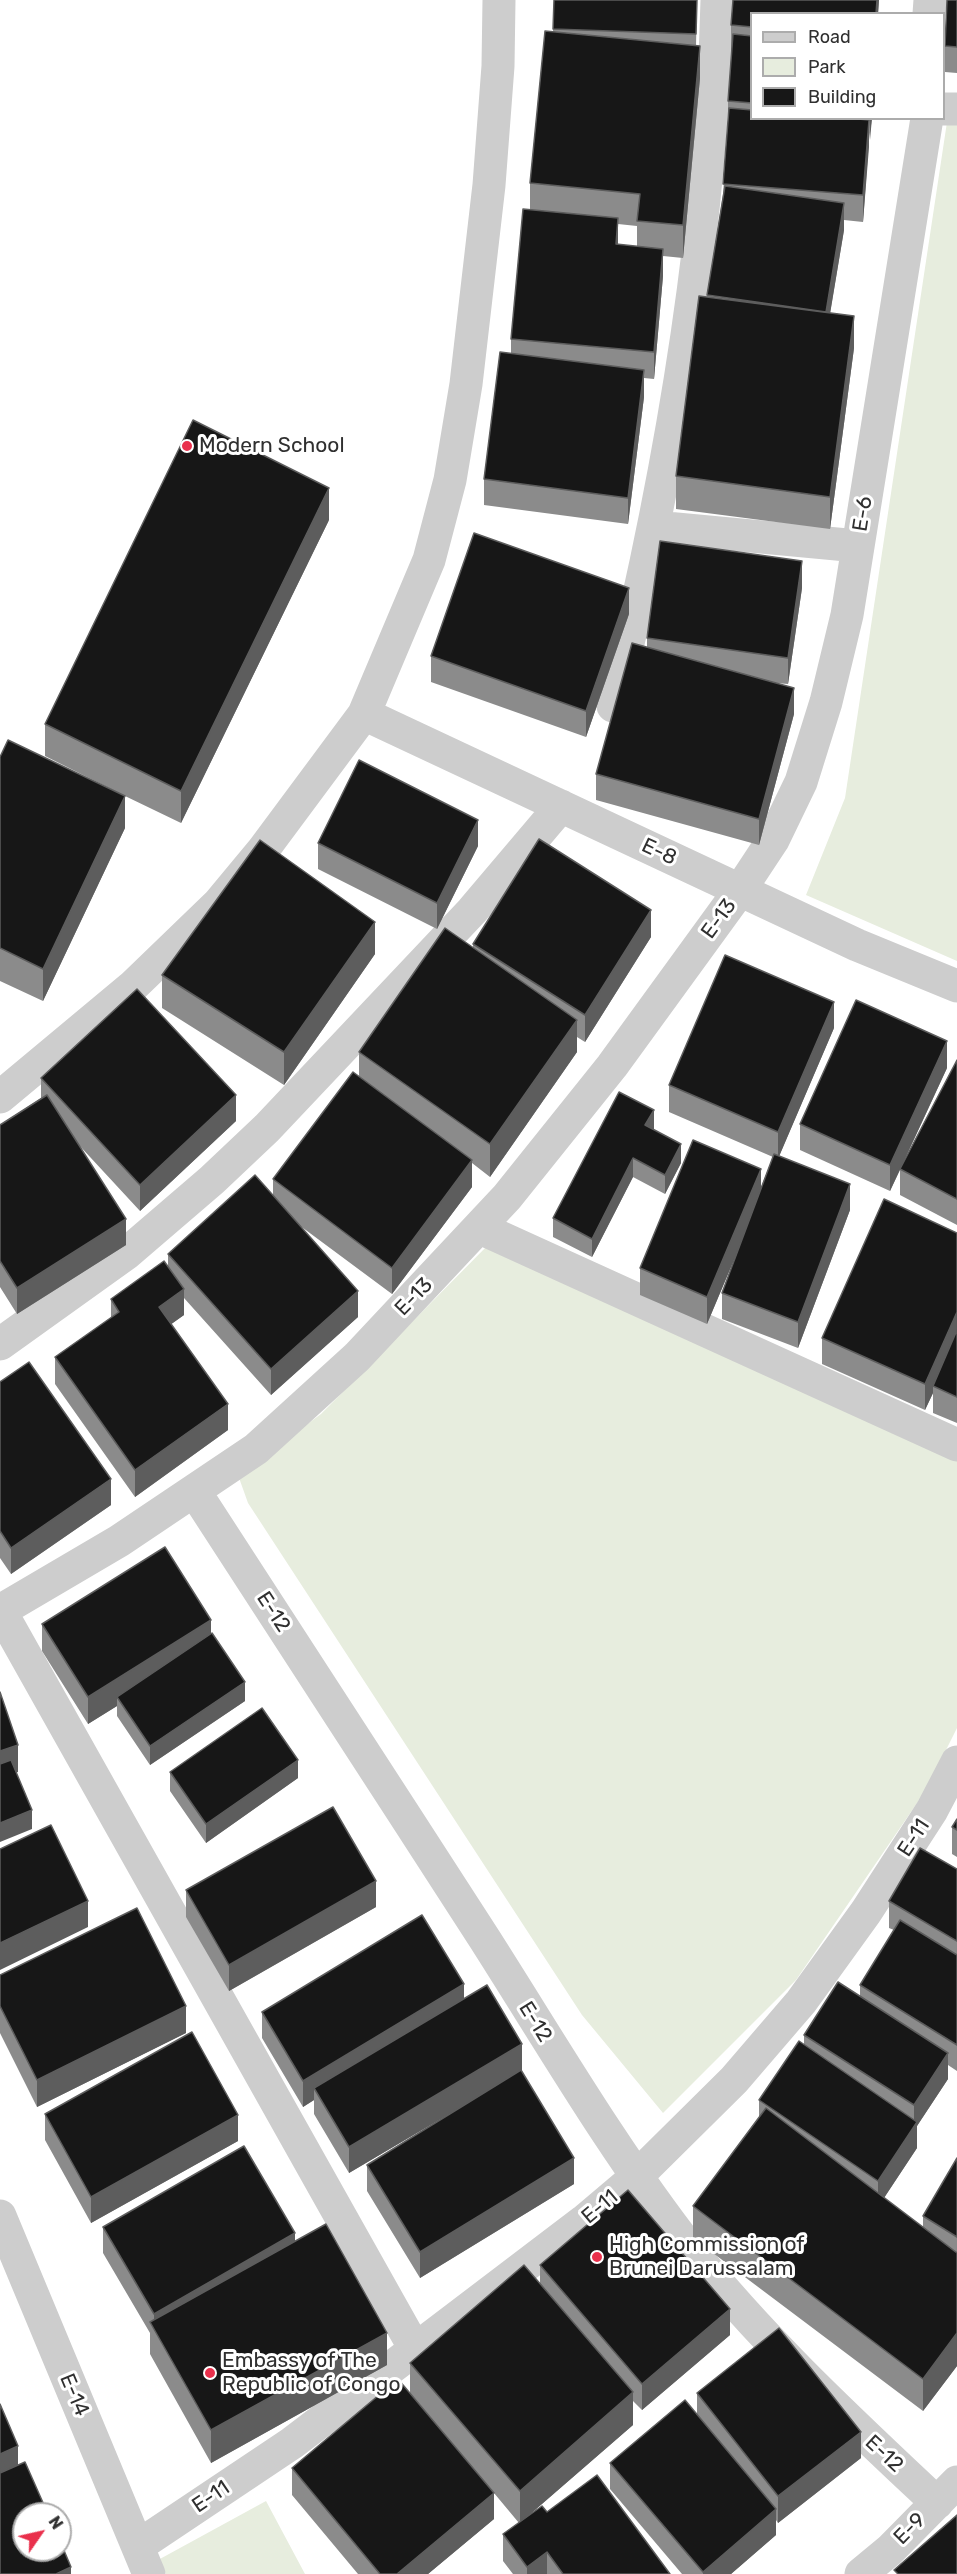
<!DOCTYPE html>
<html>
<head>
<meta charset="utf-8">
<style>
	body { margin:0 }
	#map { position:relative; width:957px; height:2574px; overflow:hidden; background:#fff; font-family:Rubik,sans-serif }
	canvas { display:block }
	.legend { position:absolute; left:750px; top:12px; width:195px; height:108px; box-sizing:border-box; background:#fff; border:2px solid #acacac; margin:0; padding:8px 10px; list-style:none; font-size:18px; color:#303030 }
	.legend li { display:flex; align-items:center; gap:12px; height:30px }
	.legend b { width:30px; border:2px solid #acacac }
	.north { position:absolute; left:12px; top:2502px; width:60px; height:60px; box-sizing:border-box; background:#fff; border:2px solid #acacac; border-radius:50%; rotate:56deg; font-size:16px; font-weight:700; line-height:24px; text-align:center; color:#303030 }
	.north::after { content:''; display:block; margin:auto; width:21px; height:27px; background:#e9304c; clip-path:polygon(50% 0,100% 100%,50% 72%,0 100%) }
</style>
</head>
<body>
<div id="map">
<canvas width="957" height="2574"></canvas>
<ul class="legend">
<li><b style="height:8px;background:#cdcdcd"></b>Road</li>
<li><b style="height:16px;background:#e7edde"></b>Park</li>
<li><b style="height:16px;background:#171717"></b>Building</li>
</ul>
<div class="north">N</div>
</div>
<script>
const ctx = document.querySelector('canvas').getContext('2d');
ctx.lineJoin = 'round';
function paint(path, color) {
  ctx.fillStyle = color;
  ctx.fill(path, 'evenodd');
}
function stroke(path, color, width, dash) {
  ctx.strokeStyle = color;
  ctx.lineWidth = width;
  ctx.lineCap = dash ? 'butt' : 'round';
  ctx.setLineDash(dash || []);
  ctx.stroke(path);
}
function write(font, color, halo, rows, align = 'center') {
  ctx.font = font + ' Rubik,sans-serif';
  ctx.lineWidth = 6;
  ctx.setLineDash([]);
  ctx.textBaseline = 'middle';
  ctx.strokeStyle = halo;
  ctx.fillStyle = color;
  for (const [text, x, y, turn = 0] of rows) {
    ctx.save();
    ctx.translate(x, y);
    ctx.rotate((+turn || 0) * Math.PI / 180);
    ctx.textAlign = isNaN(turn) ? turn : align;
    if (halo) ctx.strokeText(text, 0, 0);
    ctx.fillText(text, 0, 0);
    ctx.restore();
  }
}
const green = new Path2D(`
	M947,122h10v839l-151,-66 39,-97z
	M492,1241l465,216v271l-31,62 -130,190 -133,133 -81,-98 -334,-512 -10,-28 83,-61z
	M266,2501l39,73h-139l-8,-14z`);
const street = new Path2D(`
	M929,14l1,-14
	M944,109h13
	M655,527l203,19
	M613,706c57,-231 98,-468 104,-706
	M364,714l493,231 100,41
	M0,1097l132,-110 87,-84 44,-53 101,-136 65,-154 21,-80 16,-96 23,-199 9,-119 1,-66
	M480,1228l477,217
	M0,1344l127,-91 85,-73 55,-52 205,-217 89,-105
	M195,1492c96,148 193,297 289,446 67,105 129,212 206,311 73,92 161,173 247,254
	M0,1610l415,739
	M0,1611l119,-70 137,-92 101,-92 150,-160 105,-131 128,-176 33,-50 28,-58 25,-80 21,-87 80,-497
	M0,2216l149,358
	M138,2546l154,-103 292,-222 52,-44 98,-97 67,-78 65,-90 66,-102 25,-48
	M861,2574l29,-24 67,-68`);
const wall = new Path2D(`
	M554,0h143l-1,46 4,32 -17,180 -20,-2v20l-9,103 -10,-1v19l-16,127 -144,-19v-26l27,-126v-14l19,-129v-27l23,-151zM618,224l19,2v21l-19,-2z
	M733,0h146l-1,14h-126v104h120l-3,22 -6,82 -19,-2v10l-14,83 24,3v32l-24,181 -154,-20v-33l23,-180 8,1 16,-103 5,-67v-26l4,-49h-1v-27z
	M957,0v73l-12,-1v-26z
	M329,520l-148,303 -56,-27v32l-82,173 -43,-20v-224l115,34 -70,-35v-32z
	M802,588l-14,96 -12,-1 18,31 -35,131 -163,-45v-26l51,-127v-9z
	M629,614l-43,123 -155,-55v-26z
	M318,843l160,3 -41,83 -119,-60z
	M651,937l-66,105 -8,-5v15l-87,125 -18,-14v24l-80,107 -93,-69 59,92 -87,78 -87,-97v17l-13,9 57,106 -93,67 -80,-113v-27l56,-39v-19l57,-33v-12l105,-58v-17l86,-102v-25l114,-105v-3z
	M375,954l-91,131 -122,-77v-33z
	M834,1028l-55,128 71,54 -52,138 -76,-29v-26l15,-41 -30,72 -67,-29v-27l121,-81 12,-30 -104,-45v-27z
	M957,1060v165l-57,-30v-25l-10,21 -90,-41v-26l147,-56 -43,93z
	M41,1078l195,43 -96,90 -62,-67 48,101 -109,69 -17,-27v-162l41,-27z
	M653,1129l28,34 -16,31 -32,-17 -41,80 -39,-20v-19z
	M957,1233v190l-24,-10v-20l-8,17 -103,-46v-26z
	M0,1382l111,123 -100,69 -11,-16z
	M42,1624l169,10 34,67 -95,64 -33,-49v-10l-29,18 -46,-73z
	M170,1772l128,6 -92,65 -36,-52z
	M957,1819v38l-5,-3v-27z
	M957,1869v202l-9,-6v14l-31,47v22l-33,50 39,29v-11l34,-58v208l-34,45 -230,-173v-32l66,-89v-17l45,-55v-10l56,-39v-11l34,-55 -5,-2v-27z
	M186,1890l190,17 -147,84 -43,-74z
	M0,1975l186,58 -149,74 -37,-74z
	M464,1999l58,72h-1l53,113 -154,94 -53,-87v-26l94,-58 -112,66 -35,-59v-14l-11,7 -41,-69v-26z
	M45,2114l193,27 -147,82 -46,-83z
	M103,2227l192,14 92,124 -176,98 -61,-109v-21l-47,-80z
	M540,2265l190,70 -88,75 -9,-9v24l-106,92 20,-5 123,62h-157l-10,-13v-27l16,-11 -25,-30v26l-66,55h-70l-66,-79v-27l118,-75v-30l130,-79z
	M697,2393l164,65 -83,65 -2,-3v15l-45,39h-49l-72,-85v-26l87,-48z`);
const shadedWall = new Path2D(`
	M877,0h2l-1,14h-2z
	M700,46v32l-17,180v-33z
	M870,118h2l-2,22z
	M869,120v27l-6,75v-27z
	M844,203v27l-18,108v-26z
	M618,218v27l-2,-1z
	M663,249v27l-9,103v-27z
	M854,316v32l-24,181v-32z
	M644,370v27l-16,127v-26z
	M329,488v32l-148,303v-32z
	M802,561v27l-14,96v-26z
	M629,588v26l-43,123v-26z
	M794,688v26l-35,131v-26z
	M125,796v32l-82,173v-32z
	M478,820v26l-41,83v-26z
	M651,910v27l-66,105v-27z
	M375,922v32l-91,131v-33z
	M834,1002v26l-56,131v-27z
	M577,1020v32l-87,125v-33z
	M947,1041v27l-57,123v-26z
	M236,1095v26l-96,90v-26z
	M654,1110v19l-9,15v-19z
	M681,1144v19l-16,31v-19z
	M633,1158v19l-41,80v-18z
	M472,1160v27l-80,107v-26z
	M761,1169v27l-54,128v-27z
	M850,1184v26l-52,138v-26z
	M126,1219v26l-109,69v-26z
	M184,1289v26l-25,18v-26z
	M358,1291v26l-87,78v-26z
	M957,1312v26l-24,48v7l-8,17v-26z
	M228,1404v26l-93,67v-27z
	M111,1479v26l-100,69v-26z
	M211,1620v27l-94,50v9l-29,18v-27z
	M245,1682v19l-95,64v-19z
	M18,1745v27l-18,6v-27z
	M298,1760v18l-92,65v-19z
	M32,1810v19l-32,13v-19z
	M376,1881v26l-147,84v-26z
	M88,1901v26l-88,43v-27z
	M464,1984v26l-150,78v12l-11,7v-26z
	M186,2006v27l-149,74v-27z
	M522,2044v27l-173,102v-26z
	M948,2053v26l-31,47v22l-39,59v-26l36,-54v-22z
	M238,2115v26l-147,82v-26z
	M574,2158v26l-154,94v-26z
	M295,2233v26l-141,70v-15z
	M730,2309v26l-88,75v-26z
	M387,2333v32l-176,98v-33z
	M957,2333v33l-34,45v-32z
	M633,2392v33l-113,98v-32z
	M861,2432v26l-83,65v-27z
	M18,2446v27l-18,8v-27z
	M494,2493v26l-66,55h-31z
	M776,2509v26l-45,39h-28v-2z
	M547,2552v22h-20v-7z
	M71,2567v7h-15z`);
const building = new Path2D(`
	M554,0h143l-1,34 -143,-5z
	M733,0h144l-1,14h-124v13l-21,-2z
	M947,0h10v47l-12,-1z
	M545,31l155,15 -17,179 -46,-4 3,-27 -110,-11z
	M733,34l19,2v67l-24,-2z
	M729,108l23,2v8h95l22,2 -6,75 -140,-11z
	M725,186l119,17 -18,109 -119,-17z
	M523,209l95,9 -2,26 47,5 -9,103 -143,-13z
	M699,296l155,20 -24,181 -154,-21z
	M500,352l144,18 -16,128 -144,-19z
	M193,420l136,68 -148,303 -136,-67z
	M474,533l155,55 -43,123 -155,-55z
	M660,541l142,20 -14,97 -141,-20z
	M632,643l162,45 -35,131 -163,-45z
	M8,740l117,56 -82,173 -43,-21v-191z
	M359,760l119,60 -41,83 -119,-60z
	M539,839l112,71 -66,105 -112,-71z
	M260,840l115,82 -91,130 -122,-77z
	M445,928l132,92 -87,124 -131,-92z
	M725,955l109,47 -56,130 -109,-47z
	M137,989l99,106 -96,90 -99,-107z
	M856,1000l91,41 -57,124 -90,-41z
	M957,1060v139l-57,-30z
	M353,1072l119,88 -80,108 -119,-89z
	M619,1092l35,18 -9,15 36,19 -16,31 -32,-17 -41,81 -39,-21z
	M47,1095l79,124 -109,69 -17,-27v-136z
	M693,1140l68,29 -54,128 -67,-29z
	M774,1154l76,30 -52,138 -76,-29z
	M255,1175l103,116 -87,78 -103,-115z
	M884,1199l73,34v79l-32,72 -103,-46z
	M164,1261l20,28 -25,18 69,97 -93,66 -80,-113 64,-45 -8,-13z
	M957,1330v67l-24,-11z
	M29,1362l82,117 -100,69 -11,-17v-149z
	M165,1547l46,73 -123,77 -46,-73z
	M212,1633l33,49 -95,64 -33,-49z
	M0,1692l18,53 -18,6z
	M262,1708l36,52 -92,64 -36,-52z
	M11,1760l21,50 -32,13v-59z
	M333,1807l43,74 -147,84 -43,-75z
	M957,1819v11l-5,-3z
	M51,1825l37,76 -88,42v-94z
	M920,1848l37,21v72l-68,-40z
	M137,1908l49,98 -149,74 -37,-74v-31z
	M422,1915l42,69 -161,97 -41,-69z
	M900,1920l57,35v90l-97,-60z
	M838,1982l110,71 -34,52 -110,-70z
	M487,1985l35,59 -173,103 -35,-59z
	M192,2032l46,83 -147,82 -46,-83z
	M799,2041l118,81 -39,59 -119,-81z
	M521,2070l53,88 -154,94 -53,-87z
	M766,2108l191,145v80l-34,46 -230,-173z
	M244,2146l51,87 -141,81 -51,-87z
	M957,2158v79l-34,-21z
	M628,2190l102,119 -88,75 -102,-119z
	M326,2224l61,109 -176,97 -61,-108z
	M524,2265l109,127 -113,99 -110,-128z
	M779,2328l82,104 -83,64 -81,-103z
	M398,2379l96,114 -97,81h-17l-88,-106z
	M685,2400l91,109 -73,63 -93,-109z
	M0,2404l18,42 -18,8z
	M25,2462l23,52h-24v36h36v-9l11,26 -15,7h-56v-101z
	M597,2475l73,99h-107l-16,-22 -20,15 -24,-33 39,-28 5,6z
	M957,2515v59h-59l-4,-4z`);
const markers = [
	[187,446,6,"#e9304c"],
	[597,2257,6,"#e9304c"],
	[210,2373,6,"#e9304c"]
];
const poiNames = [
	["Modern School",199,446],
	["High Commission of",609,2245],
	["Brunei Darussalam",609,2269],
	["Embassy of The",222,2361],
	["Republic of Congo",222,2385]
];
const streetNames = [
	["E-6",863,514,-81],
	["E-8",659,852,25],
	["E-13",719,919,-54],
	["E-13",414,1297,-46],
	["E-12",273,1612,57],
	["E-11",914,1838,-57],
	["E-12",535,2022,58],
	["E-11",600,2207,-40],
	["E-14",74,2395,67],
	["E-12",884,2454,43],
	["E-11",211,2497,-34],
	["E-9",910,2529,-45]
];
paint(green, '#e7edde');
stroke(street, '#cdcdcd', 33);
paint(wall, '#8b8b8b');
paint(shadedWall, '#5d5d5d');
paint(building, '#171717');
stroke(building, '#5d5d5d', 1.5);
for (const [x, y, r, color] of markers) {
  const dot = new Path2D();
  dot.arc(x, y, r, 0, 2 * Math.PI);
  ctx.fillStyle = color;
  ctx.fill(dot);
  stroke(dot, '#fff', 2);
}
write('21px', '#303030', '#fff', poiNames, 'left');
write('21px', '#303030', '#fff', streetNames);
</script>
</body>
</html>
